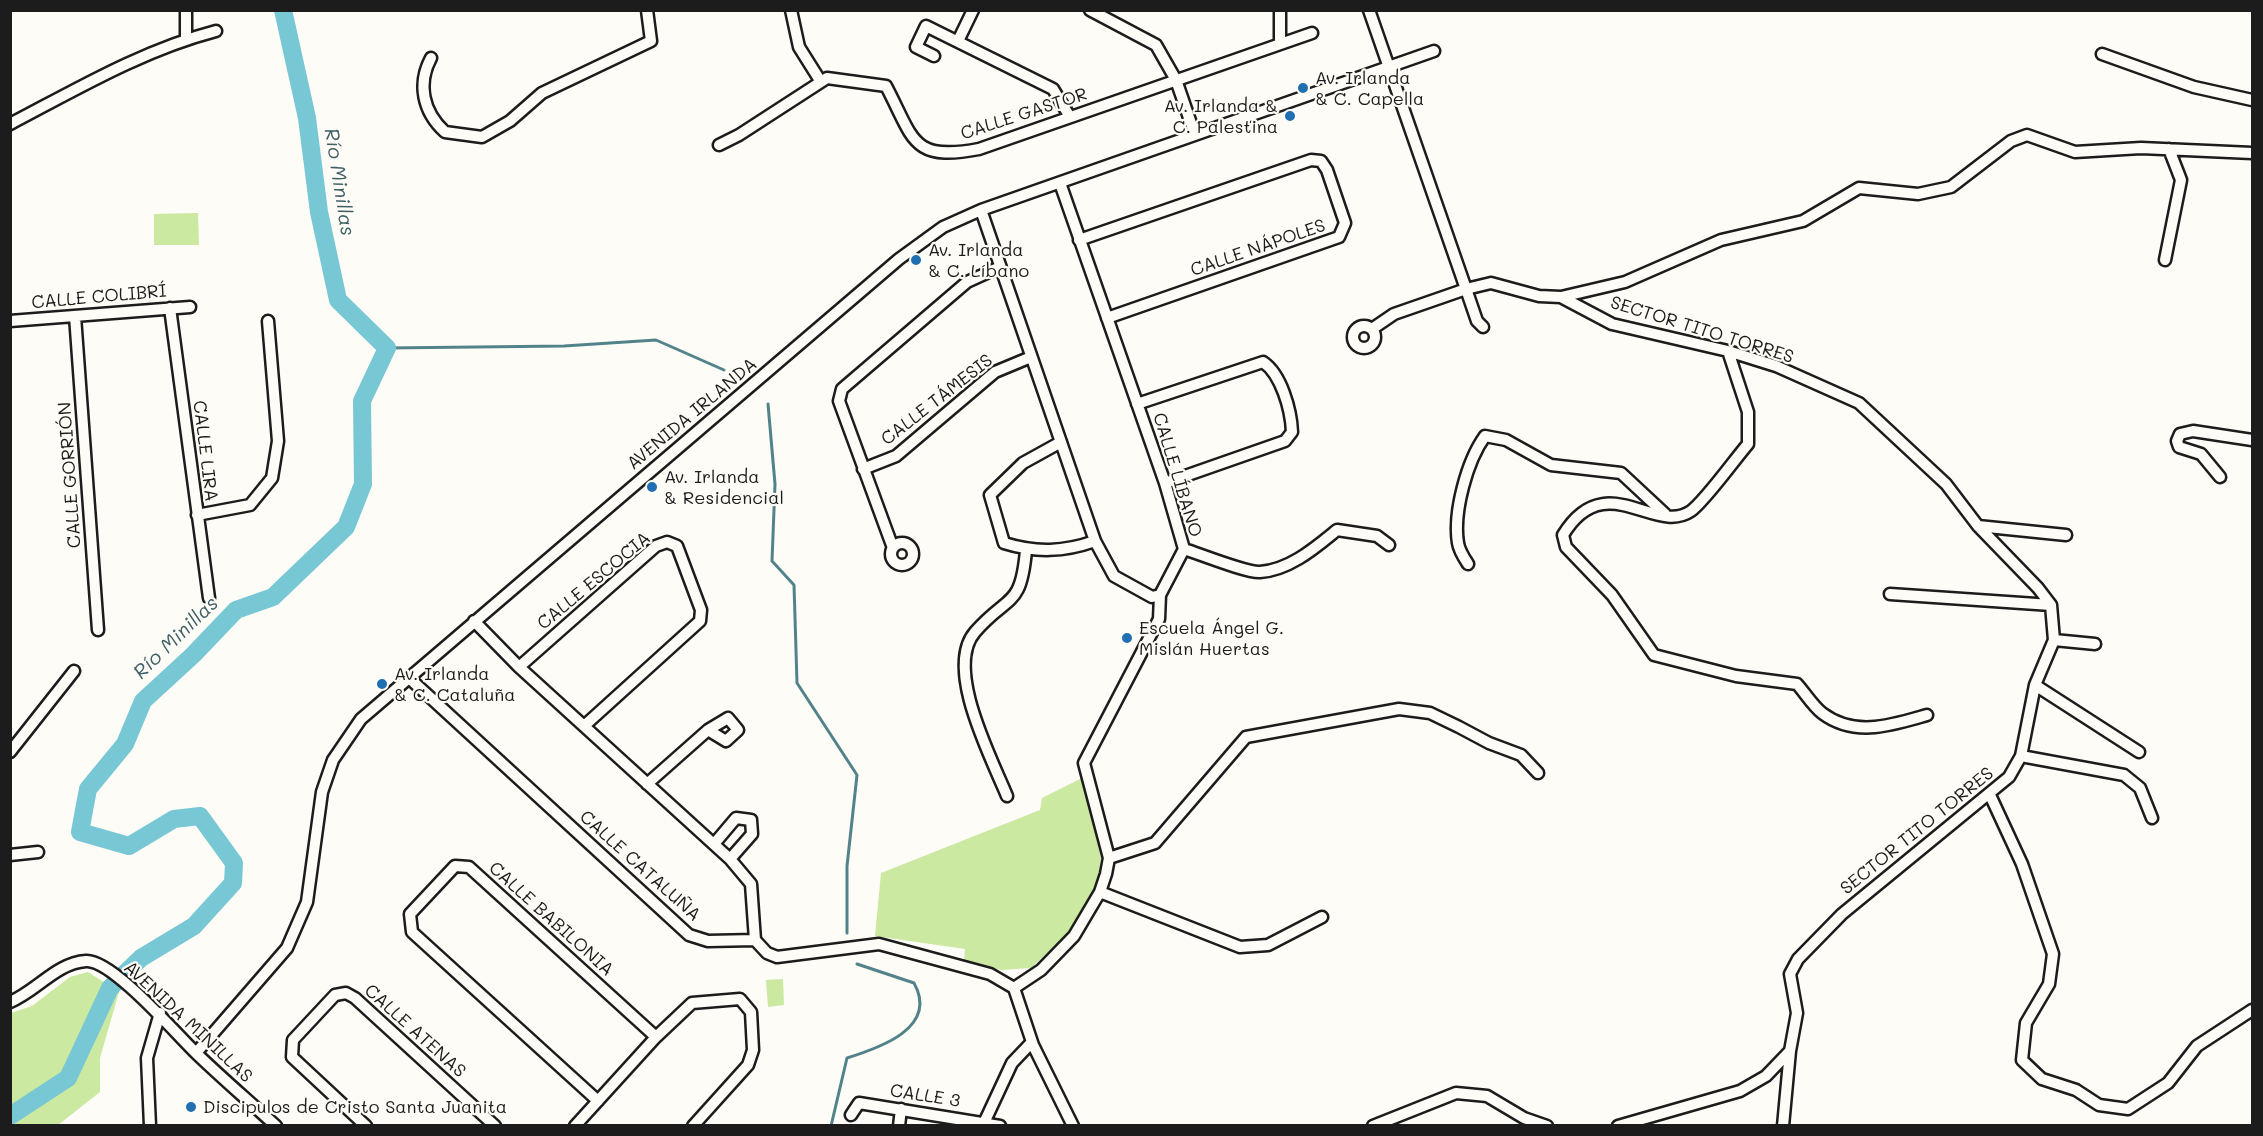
<!DOCTYPE html>
<html>
<head>
<meta charset="utf-8">
<style>
	body { margin:0 }
	#map { position:relative; width:2263px; height:1136px; overflow:hidden; background:#fdfcf7; font-family:Mali,sans-serif }
	canvas { display:block }
	.frame { position:absolute; inset:0; border:12px solid #1c1c1c; pointer-events:none }
</style>
</head>
<body>
<div id="map">
<canvas width="2263" height="1136"></canvas>
<div class="frame"></div>
</div>
<script>
const ctx = document.querySelector('canvas').getContext('2d');
ctx.lineJoin = 'round';
function paint(path, color) {
  ctx.fillStyle = color;
  ctx.fill(path, 'evenodd');
}
function stroke(path, color, width, dash) {
  ctx.strokeStyle = color;
  ctx.lineWidth = width;
  ctx.lineCap = dash ? 'butt' : 'round';
  ctx.setLineDash(dash || []);
  ctx.stroke(path);
}
function write(font, color, halo, rows, align = 'center') {
  ctx.font = font + ' Mali,sans-serif';
  ctx.lineWidth = 4.5;
  ctx.setLineDash([]);
  ctx.textBaseline = 'middle';
  ctx.strokeStyle = halo;
  ctx.fillStyle = color;
  for (const [text, x, y, turn = 0] of rows) {
    ctx.save();
    ctx.translate(x, y);
    ctx.rotate((+turn || 0) * Math.PI / 180);
    ctx.textAlign = isNaN(turn) ? turn : align;
    if (halo) ctx.strokeText(text, 0, 0);
    ctx.fillText(text, 0, 0);
    ctx.restore();
  }
}
const green = new Path2D(`
	M198,213l1,32h-45v-31z
	M1082,778l19,80 -4,26 -20,41 -46,43 -30,2 -37,-9 1,-12 -90,-13 6,-63 159,-63 2,-12z
	M88,972l31,20 -19,66v34l-42,33h-47v-112l21,-7 38,-29z
	M783,979l1,26 -16,2 -2,-27z`);
const stream = new Path2D(`
	M387,348l177,-2 92,-6 68,30
	M768,404l7,80 -3,77 22,24 3,98 60,92 -10,91v67
	M831,1126l16,-68c32,-10 92,-30 67,-75l-57,-19`);
const river = new Path2D(`
	M10,1116l58,-38 42,-90 31,-30 53,-32 39,-43 1,-20 -34,-47 -26,3 -45,27 -49,-14 8,-43 37,-45 18,-43 50,-46 43,-45 37,-13 73,-70 17,-43 -1,-83 25,-53 -49,-48 -19,-88 -12,-94 -24,-108`);
const minor = new Path2D(`
	M186,10v29
	M791,10l8,37 22,35
	M1090,10l66,35 20,35 19,55
	M1280,10v33
	M1369,10l97,279 11,32 6,6
	M958,41l15,-31
	M2102,54l92,33 58,13
	M934,56l-18,-9 10,-21 127,63 17,28
	M431,58c-14,26 -8,54 14,74l37,5 28,-16 32,-28 109,-52 -4,-31
	M10,124c67,-35 133,-74 206,-93
	M719,145l20,-10 88,-57 59,8c28,53 25,76 93,63l333,-116
	M981,210l114,331 19,35 38,21 8,-2 24,-46 -19,-66 -105,-300
	M1079,240l232,-80 10,1 6,9 18,53 -6,14 -232,81
	M2165,260l16,-80 -12,-31
	M1561,297l51,27 116,27 48,15 83,37 87,81 32,42 60,62 13,17 3,35 -19,45 -14,71 -12,21 -167,137 -44,45 -8,15 7,39 -7,38 -7,75
	M170,308l39,290
	M75,316l23,314
	M10,321l180,-14
	M1353 337a11 11 0 1 1 22 0a11 11 0 1 1-22 0Z
	M1372,329l22,-15 72,-25 25,-6 48,13 22,1 64,-15 96,-42 82,-19 56,-33 59,6 33,-7 60,-46 16,-6 48,17 66,-4 111,5
	M1728,351l20,61v32c-13,15 -43,57 -57,67 -36,25 -86,-45 -128,24l3,12 46,48 42,60 82,21 61,8c8,9 16,22 25,29 33,25 70,12 105,2
	M1137,404l126,-42c18,12 28,47 29,70l-7,9 -120,42
	M1061,442l-38,21 -33,32 14,48c32,10 60,9 91,-2
	M863,469l33,-13 99,-84 36,-15
	M2220,477l-19,-23 -22,-7 -2,-6 3,-7 13,-3 59,9
	M197,515l53,-10 22,-27 6,-37 -10,-120
	M1978,526l88,9
	M891 554a11 11 0 1 1 22 0a11 11 0 1 1-22 0Z
	M893,548l-54,-147 3,-12 125,-107 33,-15
	M1184,549c16,5 63,24 76,23 30,-2 56,-25 77,-42l40,6 12,9
	M1468,564c-4,-6 -9,-14 -10,-21 -5,-31 9,-82 27,-107l21,4 45,25 70,8 44,41
	M1890,594l161,11
	M474,621l45,46 211,192 21,25 4,56
	M2054,640l41,4
	M519,667l137,-121 11,-4 10,4 24,64 -1,11 -116,105
	M408,677l281,258 19,6 47,-1
	M2035,685l104,67
	M10,752l64,-81
	M2021,756l103,19 16,13 12,30
	M647,784l61,-54 20,-12 10,12 -12,11 -18,-11
	M1990,795l32,69 31,90 -4,30 -23,39 -4,37 20,19 34,11 23,15 29,4 40,-26 29,-37 55,-36
	M1007,796c-16,-39 -63,-128 -32,-164 33,-38 46,-23 51,-82
	M714,844l22,-26 15,2 1,14 -22,25
	M10,855l28,-3
	M1109,858l46,-15 91,-106 153,-28 31,4 29,14 30,16 32,12 17,18
	M1100,892l140,55 28,-2 54,-28
	M755,940l12,13 10,4 102,-13 111,30 24,14
	M1014,988l27,-18 33,-34 26,-44 6,-18 3,-16 -25,-95 75,-144 1,-24
	M1014,988l19,57 40,81
	M10,1002c27,-11 46,-39 76,-41 26,-2 91,74 111,93 26,25 53,48 79,72
	M196,1053l91,-105 20,-46 15,-110 11,-32 28,-41 538,-460 44,-32 38,-17 453,-159
	M598,1101l-186,-169 -2,-18 45,-48 14,1 187,170
	M851,1115l8,-12 141,23
	M984,1123l28,-60 20,-21
	M150,1126l-3,-68 13,-45
	M366,1126l-74,-69 1,-17 42,-45 11,-2 9,5 140,128
	M575,1126l81,-89 36,-34 48,-4 11,13 2,38 -5,15 -55,61
	M899,1126l2,-17
	M1373,1126l83,-33 31,3 37,22 23,8
	M1618,1126l122,-35 26,-15 24,-25`);
const markers = [
	[1303,88,6,"#1f6fb2"],
	[1290,116,6,"#1f6fb2"],
	[916,260,6,"#1f6fb2"],
	[652,487,6,"#1f6fb2"],
	[1127,638,6,"#1f6fb2"],
	[382,684,6,"#1f6fb2"],
	[191,1107,6,"#1f6fb2"]
];
const poiNames = [
	["Av. Irlanda",1315,78],
	["& C. Capella",1315,99],
	["Av. Irlanda &",1278,106,"right"],
	["C. Palestina",1278,127,"right"],
	["Av. Irlanda",928,250],
	["& C. Líbano",928,271],
	["Av. Irlanda",664,477],
	["& Residencial",664,498],
	["Escuela Ángel G.",1139,628],
	["Mislán Huertas",1139,649],
	["Av. Irlanda",394,674],
	["& C. Cataluña",394,695],
	["Discipulos de Cristo Santa Juanita",203,1107]
];
const streetNames = [
	["CALLE GASTOR",1024,114,-18],
	["CALLE NÁPOLES",1258,248,-19],
	["CALLE COLIBRÍ",99,297,-5],
	["SECTOR TITO TORRES",1702,330,17],
	["CALLE TÁMESIS",937,400,-38],
	["AVENIDA IRLANDA",692,414,-40],
	["CALLE LIRA",205,451,83],
	["CALLE GORRIÓN",70,475,-94],
	["CALLE LÍBANO",1177,475,73],
	["CALLE ESCOCIA",594,581,-40],
	["SECTOR TITO TORRES",1917,831,-39],
	["CALLE CATALUÑA",640,866,42],
	["CALLE BABILONIA",551,919,42],
	["AVENIDA MINILLAS",188,1022,43],
	["CALLE ATENAS",415,1031,42],
	["CALLE 3",925,1096,9]
];
const waterNames = [
	["Río Minillas",339,182,81],
	["Río Minillas",176,638,-44]
];
paint(green, '#cbe9a0');
stroke(stream, '#53838a', 3);
stroke(river, '#78c7d4', 18);
stroke(minor, '#1c1c1c', 15);
stroke(minor, '#fdfcf7', 10);
for (const [x, y, r, color] of markers) {
  const dot = new Path2D();
  dot.arc(x, y, r, 0, 2 * Math.PI);
  ctx.fillStyle = color;
  ctx.fill(dot);
  stroke(dot, '#fdfcf7', 2);
}
write('18px', '#1c1c1c', '#fdfcf7', poiNames, 'left');
write('18px', '#1c1c1c', '#fdfcf7', streetNames);
write('italic 20px', '#416066', '#fdfcf7', waterNames);
</script>
</body>
</html>
